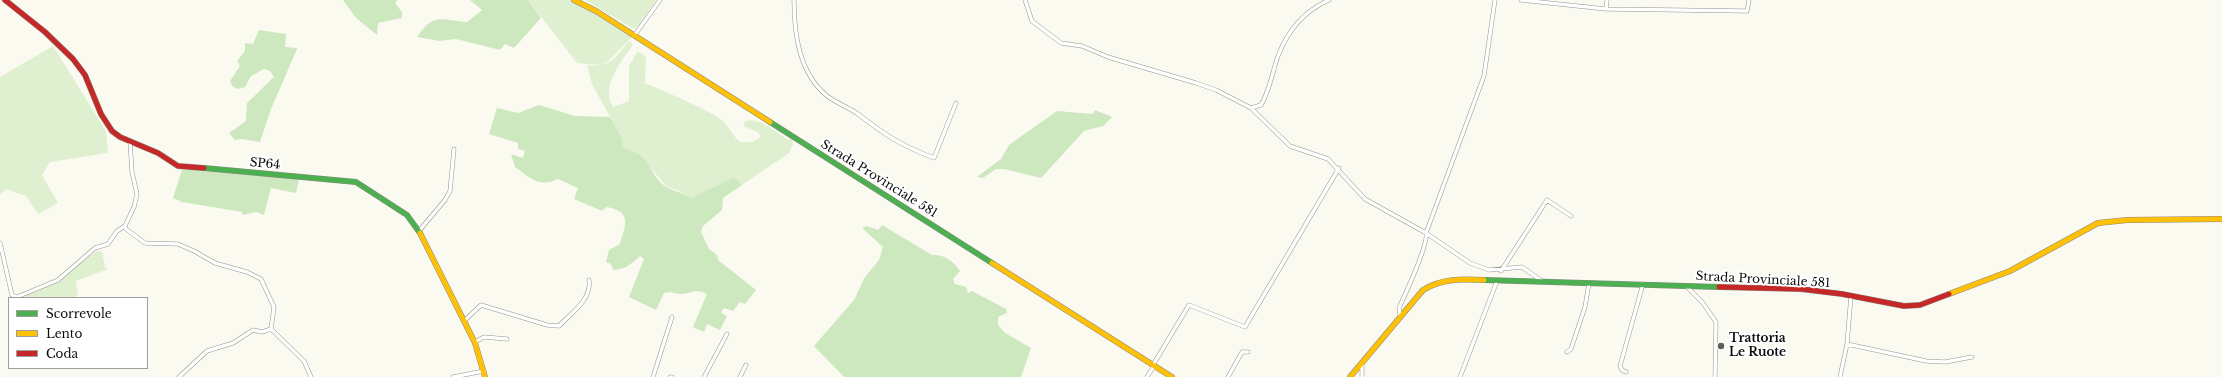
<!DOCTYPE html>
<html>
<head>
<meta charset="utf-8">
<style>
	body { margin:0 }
	#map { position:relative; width:2222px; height:377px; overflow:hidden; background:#fbfaf0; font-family:"Libre Baskerville",serif }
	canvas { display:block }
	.legend { position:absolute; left:8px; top:297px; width:140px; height:72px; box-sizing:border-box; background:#fff; border:1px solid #9e9e9e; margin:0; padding:5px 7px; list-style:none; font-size:12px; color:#0c0c0c }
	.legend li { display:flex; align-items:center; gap:8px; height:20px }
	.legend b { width:20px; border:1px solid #9e9e9e }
</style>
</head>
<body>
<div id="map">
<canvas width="2222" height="377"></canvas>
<ul class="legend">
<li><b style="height:5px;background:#4caf50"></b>Scorrevole</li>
<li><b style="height:5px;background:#ffc107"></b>Lento</li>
<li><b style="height:5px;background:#c62828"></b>Coda</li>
</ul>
</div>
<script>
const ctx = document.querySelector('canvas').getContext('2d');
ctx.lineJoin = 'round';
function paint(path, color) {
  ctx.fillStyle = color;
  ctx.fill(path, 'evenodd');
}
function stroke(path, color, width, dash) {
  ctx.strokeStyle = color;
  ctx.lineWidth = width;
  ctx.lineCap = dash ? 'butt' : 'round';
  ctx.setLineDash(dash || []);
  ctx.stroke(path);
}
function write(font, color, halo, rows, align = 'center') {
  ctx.font = font + ' "Libre Baskerville",serif';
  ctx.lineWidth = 4;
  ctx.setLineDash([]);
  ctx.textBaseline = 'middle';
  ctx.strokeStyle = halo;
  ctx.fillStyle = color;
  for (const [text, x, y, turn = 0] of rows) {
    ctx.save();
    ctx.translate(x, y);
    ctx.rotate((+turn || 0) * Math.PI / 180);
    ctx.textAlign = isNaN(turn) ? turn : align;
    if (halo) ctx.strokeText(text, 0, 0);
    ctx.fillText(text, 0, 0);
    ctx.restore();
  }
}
const green = new Path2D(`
	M528,0h45l59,37 -25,25 -6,3 -24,-2z
	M585,0h71l-17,25 -5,4z
	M629,41l4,3c-11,18 -33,41 -20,63l16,-6v-35l8,-14 5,1 4,5 -1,25c16,7 70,29 80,40 5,6 8,13 15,19h12l9,-5 -3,-5 -15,-6 2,-5c14,-4 32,12 44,19l3,-3 1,8 -4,8 -47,32 -8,-8 -43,21 -10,-6 -15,-6 -22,-26 -19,-11 -3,-6v-4l-30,-55 -5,-19c25,3 27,-7 42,-24z
	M53,46l53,85 2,22 -58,9 -8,13 16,28 -20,11 -12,-18 -20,-7 -6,6v-118z
	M97,251l5,1 3,15 3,2 -32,12 2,14 -6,3h-46l-2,-4 42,-20z`);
const forest = new Path2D(`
	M343,0h54l-2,3 7,9v6l-24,5 -1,12 -21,-17z
	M470,0h58l13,18 -27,30 -9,-4 -5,6 -44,-11 -17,2 -22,-4c17,-25 23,-17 50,-15l15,-12z
	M259,30l27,4 -1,13 12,1v1l-26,60 -11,33 -19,-3 -6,1 -6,-7 17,-12 1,-18 27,-26 -4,-6 -6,-2 -13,7 -6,11 -6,2 -6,-2 -3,-6 10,-15 -3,-5 8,-10v-8l8,1z
	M539,105l36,11 35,1 12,22v4l3,6c27,6 23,25 40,37 8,5 18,7 26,12l43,-21 8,8 -19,13 -1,12 -19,16 -2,6 8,17 8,6 1,5 38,30 -11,14 -5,-2 -7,9 -9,-3 -3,5 6,3 -7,14 -13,-6 -3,8 -11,-5 14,-33c-13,-7 -16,1 -28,0 -7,-1 -7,-3 -15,-1l-8,17 -27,-13 15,-38 -4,-3c-10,9 -14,13 -27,14l-2,-6 -5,-2 3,-12 11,-6c6,-20 12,-32 -13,-37l-5,4 -28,-12 4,-11 -20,-9c-20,9 -27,-1 -43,-12l-4,-13 12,4 2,-7 -7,-2v-6l-29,-9 8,-26 21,5z
	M1095,110l17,7 -9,9 -19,5 -43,47 -37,-9h-8l-13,9 -6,-1 24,-18 8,-14 48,-34 36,3z
	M182,170h44l73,9 -3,14 -25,-5 -7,27 -8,-3 -13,3 -1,-3 -60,-10 -9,-4z
	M882,225l50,30c12,-1 22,6 28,16l-7,8 2,5 11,3 2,6 4,-2 34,18 1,4 -9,4v8l7,8 26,15 -10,29h-177l-30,-31 40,-46 11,-23 14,-17 4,-13 -21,-19 5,-2 11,4z`);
const street = new Path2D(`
	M794,0c0,34 5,72 32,95 8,7 22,12 32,19 27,21 44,32 76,44l22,-55
	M1025,0l7,21 29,22 21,3 26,11 88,26 20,7 35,18 10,-3c9,-15 11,-32 17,-49 10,-26 26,-45 51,-56
	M1521,0l85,9 141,2 2,-11
	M1606,9l1,-9
	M634,36l26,-36
	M1251,108l39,38 38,13 37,40 61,34 44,30 19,7 33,-3 20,14
	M130,141l2,31 5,22 -3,13 -9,19 1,3 19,14 33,1 16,7 21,12 32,9 14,7 13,28 -3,22 33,32 7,16
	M419,231l26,-31 5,-9 4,-42
	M0,243l12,52 5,2 41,-17 37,-32 13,-4 9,-13 8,-5
	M1501,271l46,-71 24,16
	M1686,286l16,16 14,20 -1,55
	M1400,315l-1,-7c6,-13 30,-65 27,-75l58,-157 11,-76
	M464,321l17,-16 66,20 12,1c11,-12 33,-26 30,-46
	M475,342l9,-5 23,2
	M1847,344l79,17 19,1 27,-5
	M1567,352l4,-3 14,-42 4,-24
	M1153,365l36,-60 56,22 94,-159
	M1626,372l-4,-2 -2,-4 23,-82
	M179,377l28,-26 26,-8 20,-13 9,2 9,-3
	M453,377l31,-6
	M653,377l19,-60
	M670,377h2
	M704,377l23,-43
	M740,377l6,-12
	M1147,377l7,-11
	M1228,377l14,-25h6
	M1362,377v-14
	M1460,377l37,-96
	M1840,377l7,-33 4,-48`);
const fast = new Path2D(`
	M770,122l222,141
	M204,168l152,14 51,33 13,18
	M1484,280l235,7`);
const slow = new Path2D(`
	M574,0l22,11 174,111
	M420,233l55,110 10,34
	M992,263l180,114
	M1949,294l61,-23 88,-48 29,-3 95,-1
	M1350,377l73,-87c19,-12 39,-11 61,-10`);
const jam = new Path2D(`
	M5,0l40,32 28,27 12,16 16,39 11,17 8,6 38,16 20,13 26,2
	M1719,287l82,2 41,5 62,12 16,-1 29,-11`);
const markers = [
	[1721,346,4,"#605f5c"]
];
const streetNames = [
	["SP64",265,164,5],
	["Strada Provinciale 581",879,179,32],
	["Strada Provinciale 581",1763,280,3]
];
const poiNames = [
	["Trattoria",1729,339],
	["Le Ruote",1729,353]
];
paint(green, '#dff0d1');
paint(forest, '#cde8be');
stroke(street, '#94938f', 4.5);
stroke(fast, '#8a8a85', 6);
stroke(slow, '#8a8a85', 6);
stroke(jam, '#8a8a85', 6);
stroke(street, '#fefefd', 3.5);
stroke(fast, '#4caf50', 5);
stroke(slow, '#ffc107', 5);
stroke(jam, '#c62828', 5);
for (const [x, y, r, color] of markers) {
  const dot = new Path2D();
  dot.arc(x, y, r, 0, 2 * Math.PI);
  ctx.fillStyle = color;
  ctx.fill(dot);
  stroke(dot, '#fff', 1.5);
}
write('12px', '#0c0c0c', '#fff', streetNames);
write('bold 12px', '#0c0c0c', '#fff', poiNames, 'left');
</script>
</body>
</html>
